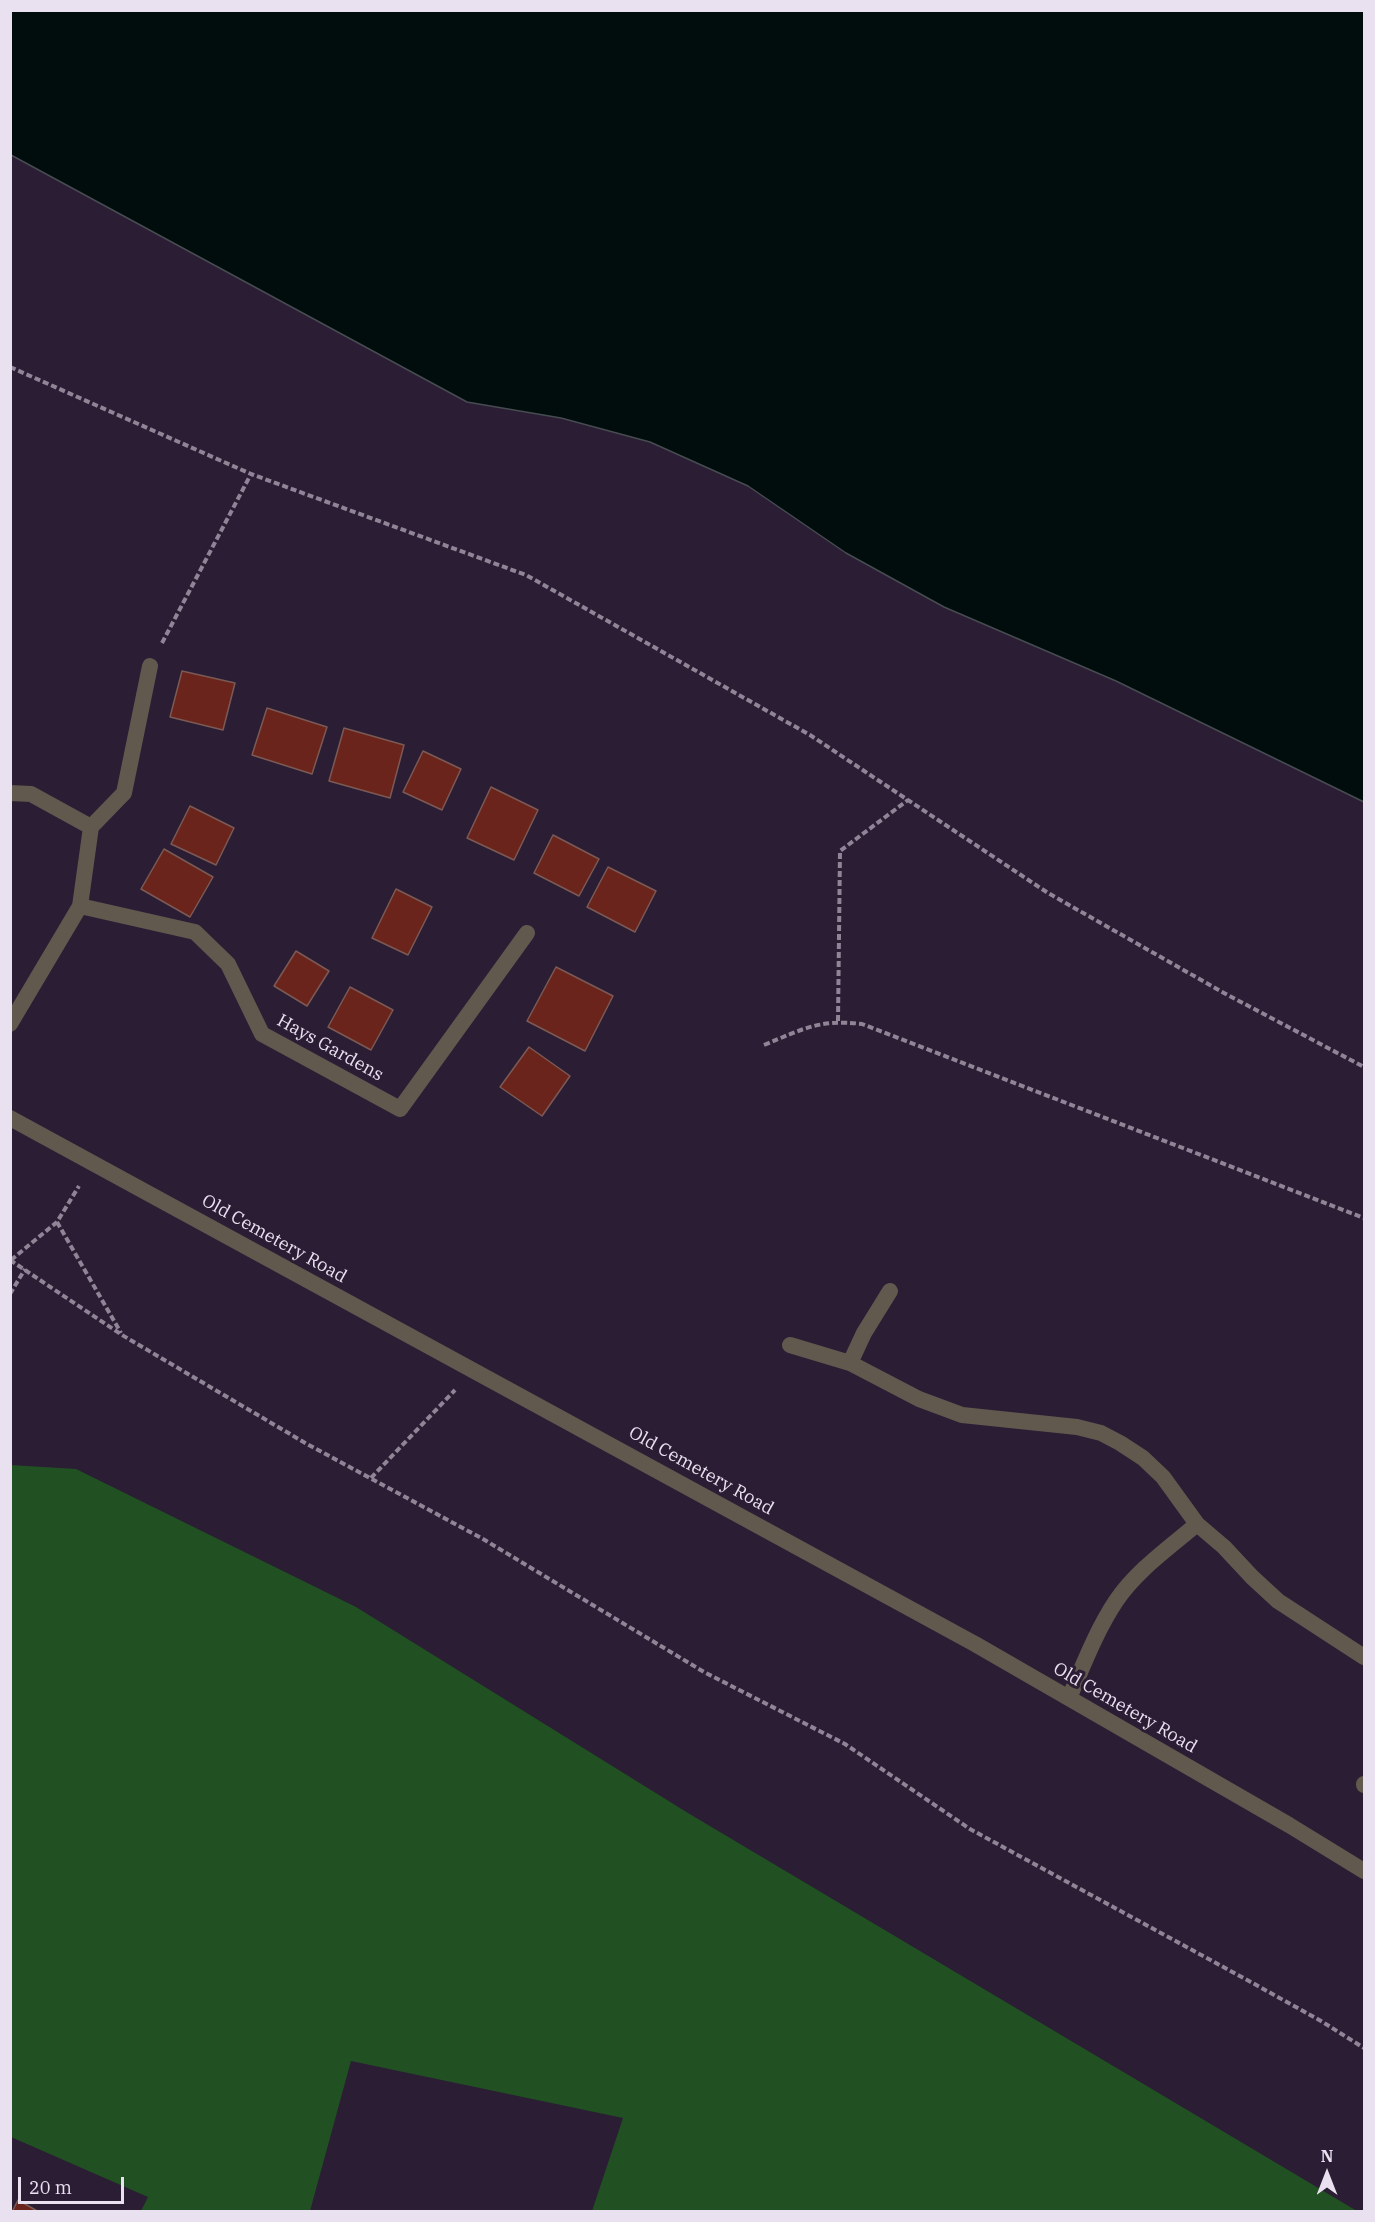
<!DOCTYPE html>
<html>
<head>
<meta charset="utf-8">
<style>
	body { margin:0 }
	#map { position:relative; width:1375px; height:2222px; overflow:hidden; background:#2a1d34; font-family:"IBM Plex Serif",serif }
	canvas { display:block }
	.frame { position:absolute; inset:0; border:12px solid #e9e1f0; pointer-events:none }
	.north { position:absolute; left:1297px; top:2144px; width:60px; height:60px; -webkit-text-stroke:4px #2a1d34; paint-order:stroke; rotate:0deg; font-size:16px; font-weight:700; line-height:24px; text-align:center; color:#e9e1f0 }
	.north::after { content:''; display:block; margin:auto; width:21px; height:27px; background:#e9e1f0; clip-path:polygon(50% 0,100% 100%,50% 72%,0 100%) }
	.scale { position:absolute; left:18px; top:2177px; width:106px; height:27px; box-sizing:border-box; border:3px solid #e9e1f0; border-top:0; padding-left:8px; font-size:18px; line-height:21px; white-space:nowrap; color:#e9e1f0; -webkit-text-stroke:4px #2a1d34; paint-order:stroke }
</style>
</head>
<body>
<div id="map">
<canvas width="1375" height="2222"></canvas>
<div class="frame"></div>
<div class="north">N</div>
<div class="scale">20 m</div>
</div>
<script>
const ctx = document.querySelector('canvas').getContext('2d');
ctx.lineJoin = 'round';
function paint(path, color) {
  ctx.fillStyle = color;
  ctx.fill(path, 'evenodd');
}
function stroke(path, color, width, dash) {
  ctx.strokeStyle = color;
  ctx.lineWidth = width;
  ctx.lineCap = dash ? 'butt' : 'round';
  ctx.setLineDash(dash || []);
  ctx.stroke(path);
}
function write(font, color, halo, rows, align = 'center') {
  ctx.font = font + ' "IBM Plex Serif",serif';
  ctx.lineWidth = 6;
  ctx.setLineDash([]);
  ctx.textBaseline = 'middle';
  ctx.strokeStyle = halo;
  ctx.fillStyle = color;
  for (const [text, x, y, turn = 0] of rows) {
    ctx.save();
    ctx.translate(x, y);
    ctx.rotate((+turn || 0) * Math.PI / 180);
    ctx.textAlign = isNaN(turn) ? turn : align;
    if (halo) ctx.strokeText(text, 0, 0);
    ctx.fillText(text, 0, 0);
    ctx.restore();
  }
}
const green = new Path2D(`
	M10,1465l66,4 280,138 332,206 669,398h-765l31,-93 -272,-57 -41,150h-169l7,-14 -137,-60z`);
const water = new Path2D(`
	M11,10l1353,1v791l-248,-121 -172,-74 -98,-54 -98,-67 -98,-44 -89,-24 -94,-16 -456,-247z`);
const building = new Path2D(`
	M182,671l53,12 -12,47 -53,-13z
	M267,708l60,19 -15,47 -60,-19z
	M344,728l60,17 -14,53 -61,-17z
	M423,751l38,18 -19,41 -39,-18z
	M491,787l47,23 -24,50 -47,-22z
	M190,806l44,22 -18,37 -45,-21z
	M553,835l46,24 -20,37 -45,-23z
	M164,849l49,28 -23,40 -49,-28z
	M608,867l48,24 -21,41 -48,-25z
	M396,889l36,18 -24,48 -36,-17z
	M296,951l33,20 -22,35 -33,-20z
	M556,967l57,29 -28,55 -58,-30z
	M350,987l43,23 -22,40 -43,-23z
	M529,1047l41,29 -28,40 -42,-29z
	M18,2200l21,12h-27z`);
const path = new Path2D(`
	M10,367l241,107 275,101 284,160 238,158 176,100 140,74
	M162,643l89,-169
	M838,1021l2,-170 68,-51
	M764,1045c39,-16 55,-26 98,-21l502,194
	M57,1222l64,111
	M10,1260l112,75 185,109 176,95 221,133 141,72 125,85 279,152 72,40 43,27
	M11,1260l46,-38 22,-36
	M10,1294l15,-25
	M371,1478l84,-88`);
const minor = new Path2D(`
	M10,793l21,1 60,33
	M80,906l115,26 33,32 34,70 138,75 127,-176
	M10,1024l70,-118 11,-79 33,-34 26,-127
	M10,1118l965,526 314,181 75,46
	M790,1345l60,18 69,36 43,16 115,12 24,6 19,10 23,15 20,19 34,47 27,23 28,30 26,24 86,56
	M850,1363l14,-30 26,-42
	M1069,1698c14,-32 27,-67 47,-97 21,-31 53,-53 81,-77
	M1364,1785v-1`);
const streetNames = [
	["Hays Gardens",330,1048,29],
	["Old Cemetery Road",274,1239,29],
	["Old Cemetery Road",701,1471,29],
	["Old Cemetery Road",1125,1708,30]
];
paint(green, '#215122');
paint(water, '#010c0d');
stroke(water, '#474c51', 1.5);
paint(building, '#6b241c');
stroke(building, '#7b5a55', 1.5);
stroke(path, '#8f8597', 4, [6, 3]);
stroke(minor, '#61584e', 16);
write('18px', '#e9e1f0', '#2a1d34', streetNames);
</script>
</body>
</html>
